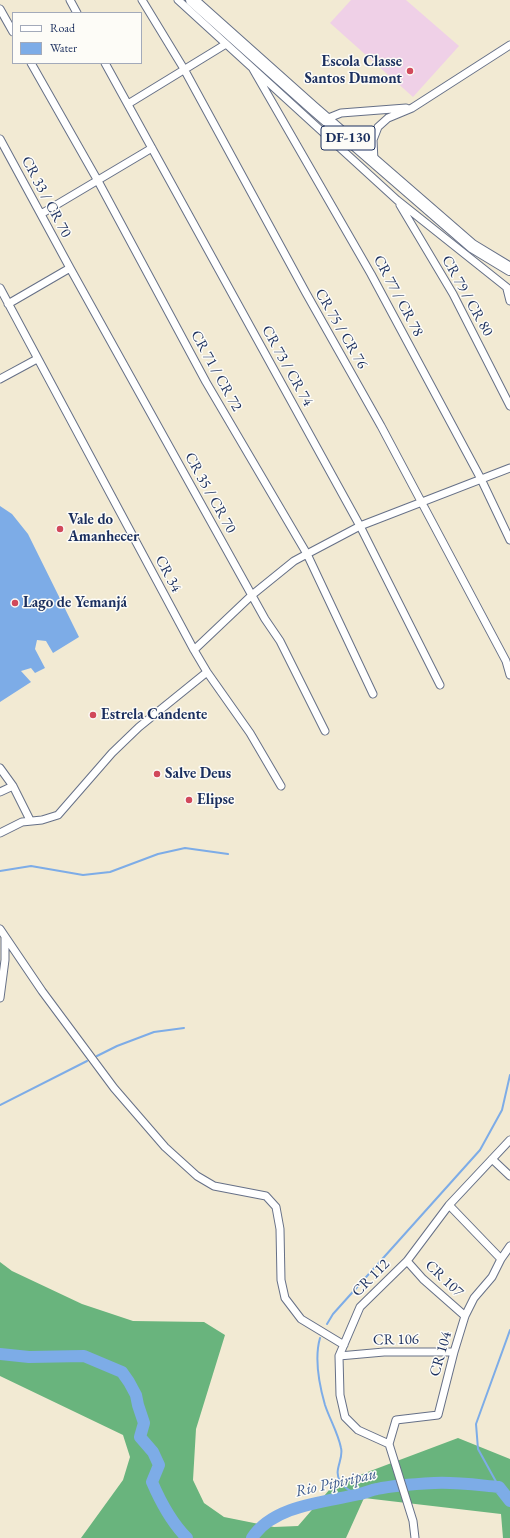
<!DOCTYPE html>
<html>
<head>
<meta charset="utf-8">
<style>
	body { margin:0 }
	#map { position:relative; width:510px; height:1538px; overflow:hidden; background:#f2ead3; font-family:"EB Garamond",serif }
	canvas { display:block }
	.legend { position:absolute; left:12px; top:12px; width:130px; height:52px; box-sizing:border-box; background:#fdfcf7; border:1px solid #a3aaba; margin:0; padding:5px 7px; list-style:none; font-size:12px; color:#1b2f5e }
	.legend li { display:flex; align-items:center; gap:8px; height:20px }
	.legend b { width:20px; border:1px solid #a3aaba }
</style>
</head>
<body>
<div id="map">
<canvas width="510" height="1538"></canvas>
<ul class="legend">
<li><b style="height:5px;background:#fff"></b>Road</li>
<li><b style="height:11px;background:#7dace7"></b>Water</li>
</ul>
</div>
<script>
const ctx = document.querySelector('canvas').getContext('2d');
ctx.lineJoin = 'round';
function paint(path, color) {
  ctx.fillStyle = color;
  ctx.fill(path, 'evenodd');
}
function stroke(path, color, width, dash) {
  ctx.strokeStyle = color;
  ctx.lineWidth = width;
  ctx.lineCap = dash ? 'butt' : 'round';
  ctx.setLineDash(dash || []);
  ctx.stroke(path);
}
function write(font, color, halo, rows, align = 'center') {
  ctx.font = font + ' "EB Garamond",serif';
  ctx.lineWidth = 3;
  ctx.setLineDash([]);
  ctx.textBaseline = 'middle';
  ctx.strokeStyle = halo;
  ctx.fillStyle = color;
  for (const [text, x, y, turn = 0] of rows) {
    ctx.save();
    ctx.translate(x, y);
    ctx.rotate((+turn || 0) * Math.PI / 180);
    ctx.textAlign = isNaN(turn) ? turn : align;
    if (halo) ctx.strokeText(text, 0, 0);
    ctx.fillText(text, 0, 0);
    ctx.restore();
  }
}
const built = new Path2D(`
	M351,0h55l53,46 -46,51 -83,-74z`);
const forest = new Path2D(`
	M0,1262l12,9 70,33 51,17 71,1 21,13 -29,94 -3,51 11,23 20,14 50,10 24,-1 32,-37 19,-10 109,-41 52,21v79h-7l-2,-24 -137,-16 -18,40h-265l42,-58 7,-23 -7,-22 -123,-59z`);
const water = new Path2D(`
	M0,506l12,8 16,20 51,103 -26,16 -7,-12 -9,-1 -2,9 10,19 -10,5 -4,-5 -10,3 10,11 -31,20z`);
const stream = new Path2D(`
	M0,871l31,-5 52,9 27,-3 48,-18 27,-6 43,6
	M97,1056l20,-10 37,-14 30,-4
	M0,1105l87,-44
	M327,1324l6,-10 147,-164 22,-40 8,-35
	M320,1338c-6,21 -1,46 5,67 5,15 13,28 16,43 3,11 -8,22 -1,33 4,7 11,11 19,14
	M499,1487l-21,-38 -2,-25 34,-94`);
const river = new Path2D(`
	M0,1354l29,3 55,-1 38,16 7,10 7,13 2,10 6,18 -4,14 13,15 6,13 -7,17c9,21 19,40 35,56
	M252,1538c21,-33 74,-36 108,-44 5,-1 11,-4 17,-5 19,-4 39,-5 58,-6 21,-1 42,2 64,4l11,14`);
const minor = new Path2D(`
	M70,0l7,13
	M142,0l42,69 122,224 75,133 125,235 4,14
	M178,0l219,200 113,90
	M0,9l13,23
	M31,63l67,118 108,201 101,172 66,140
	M105,63l255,463 80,159
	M253,69l118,205 110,205 29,61
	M128,104l98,-60
	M326,119l15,-6 65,-5
	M0,139l70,129 195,351 15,22 45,90
	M374,161l-1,-21 5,-13 10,-9 24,-10 98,-63
	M400,205l53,89 57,112
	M41,214l111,-66
	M0,288l194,362 13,22 43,61 31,53
	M507,289l3,12
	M8,304l62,-36
	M0,379l37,-20
	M194,650l58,-55 42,-34 13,-7 53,-28 150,-58
	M0,768l13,18 17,34
	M0,792l13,-6
	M0,833l22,-11 20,-2 16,-5 54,-62 27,-26 68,-55
	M0,929l42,62 72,97 51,59 32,29 17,10 52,10 10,11 4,22 1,51 4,18 16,21 43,26
	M0,998l5,-38v-23
	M492,1159l18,17
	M449,1205l52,54
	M407,1261l16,18 42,37
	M339,1356l45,-4h70
	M389,1444l-31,-14 -13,-13 -5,-22 -1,-39 21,-49 47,-46 42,-56 61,-65
	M389,1444l7,-24 42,-5 16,-63 11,-36 9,-18 18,-21 9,-18 9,-13
	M389,1444l24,77 2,17`);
const primary = new Path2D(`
	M192,0l121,108 159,138 38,23`);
const markers = [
	[410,71,4,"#d1495b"],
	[60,529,4,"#d1495b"],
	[15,603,4,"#d1495b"],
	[93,715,4,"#d1495b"],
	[157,774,4,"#d1495b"],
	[189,800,4,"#d1495b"]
];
const shields = [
	[348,138,54]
];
const shieldNames = [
	["DF-130",348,138]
];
const poiNames = [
	["Escola Classe",402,62,"right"],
	["Santos Dumont",402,79,"right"],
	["Vale do",68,520],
	["Amanhecer",68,537],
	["Lago de Yemanjá",23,603],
	["Estrela Candente",101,715],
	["Salve Deus",165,774],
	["Elipse",197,800]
];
const streetNames = [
	["CR 33 / CR 70",46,197,62],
	["CR 77 / CR 78",398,296,62],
	["CR 79 / CR 80",467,296,61],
	["CR 75 / CR 76",341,329,60],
	["CR 73 / CR 74",287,366,61],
	["CR 71 / CR 72",216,371,61],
	["CR 35 / CR 70",210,493,61],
	["CR 34",168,574,62],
	["CR 112",371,1278,-45],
	["CR 107",444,1279,43],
	["CR 106",396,1340,-1],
	["CR 104",441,1354,-74]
];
const waterNames = [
	["Rio Pipiripau",336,1483,-13]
];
paint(built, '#efd0e7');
paint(forest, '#69b47d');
paint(water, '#7dace7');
stroke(stream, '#7dace7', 2);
stroke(river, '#7dace7', 12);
stroke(minor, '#667087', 9);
stroke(primary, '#667087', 14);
stroke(minor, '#fff', 7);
stroke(primary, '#fff', 12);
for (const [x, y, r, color] of markers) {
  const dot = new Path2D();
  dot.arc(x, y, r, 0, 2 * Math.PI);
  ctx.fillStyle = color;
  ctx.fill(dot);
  stroke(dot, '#fdfcf7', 1.5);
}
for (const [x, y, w] of shields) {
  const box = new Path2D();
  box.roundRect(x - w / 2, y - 12, w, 24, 3);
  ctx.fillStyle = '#fdfcf7';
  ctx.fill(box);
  stroke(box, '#1b2f5e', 1);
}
write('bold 14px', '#1b2f5e', null, shieldNames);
write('bold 15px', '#1b2f5e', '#fdfcf7', poiNames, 'left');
write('15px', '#1b2f5e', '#fdfcf7', streetNames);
write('italic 16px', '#3d5b8e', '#fdfcf7', waterNames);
</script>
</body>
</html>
